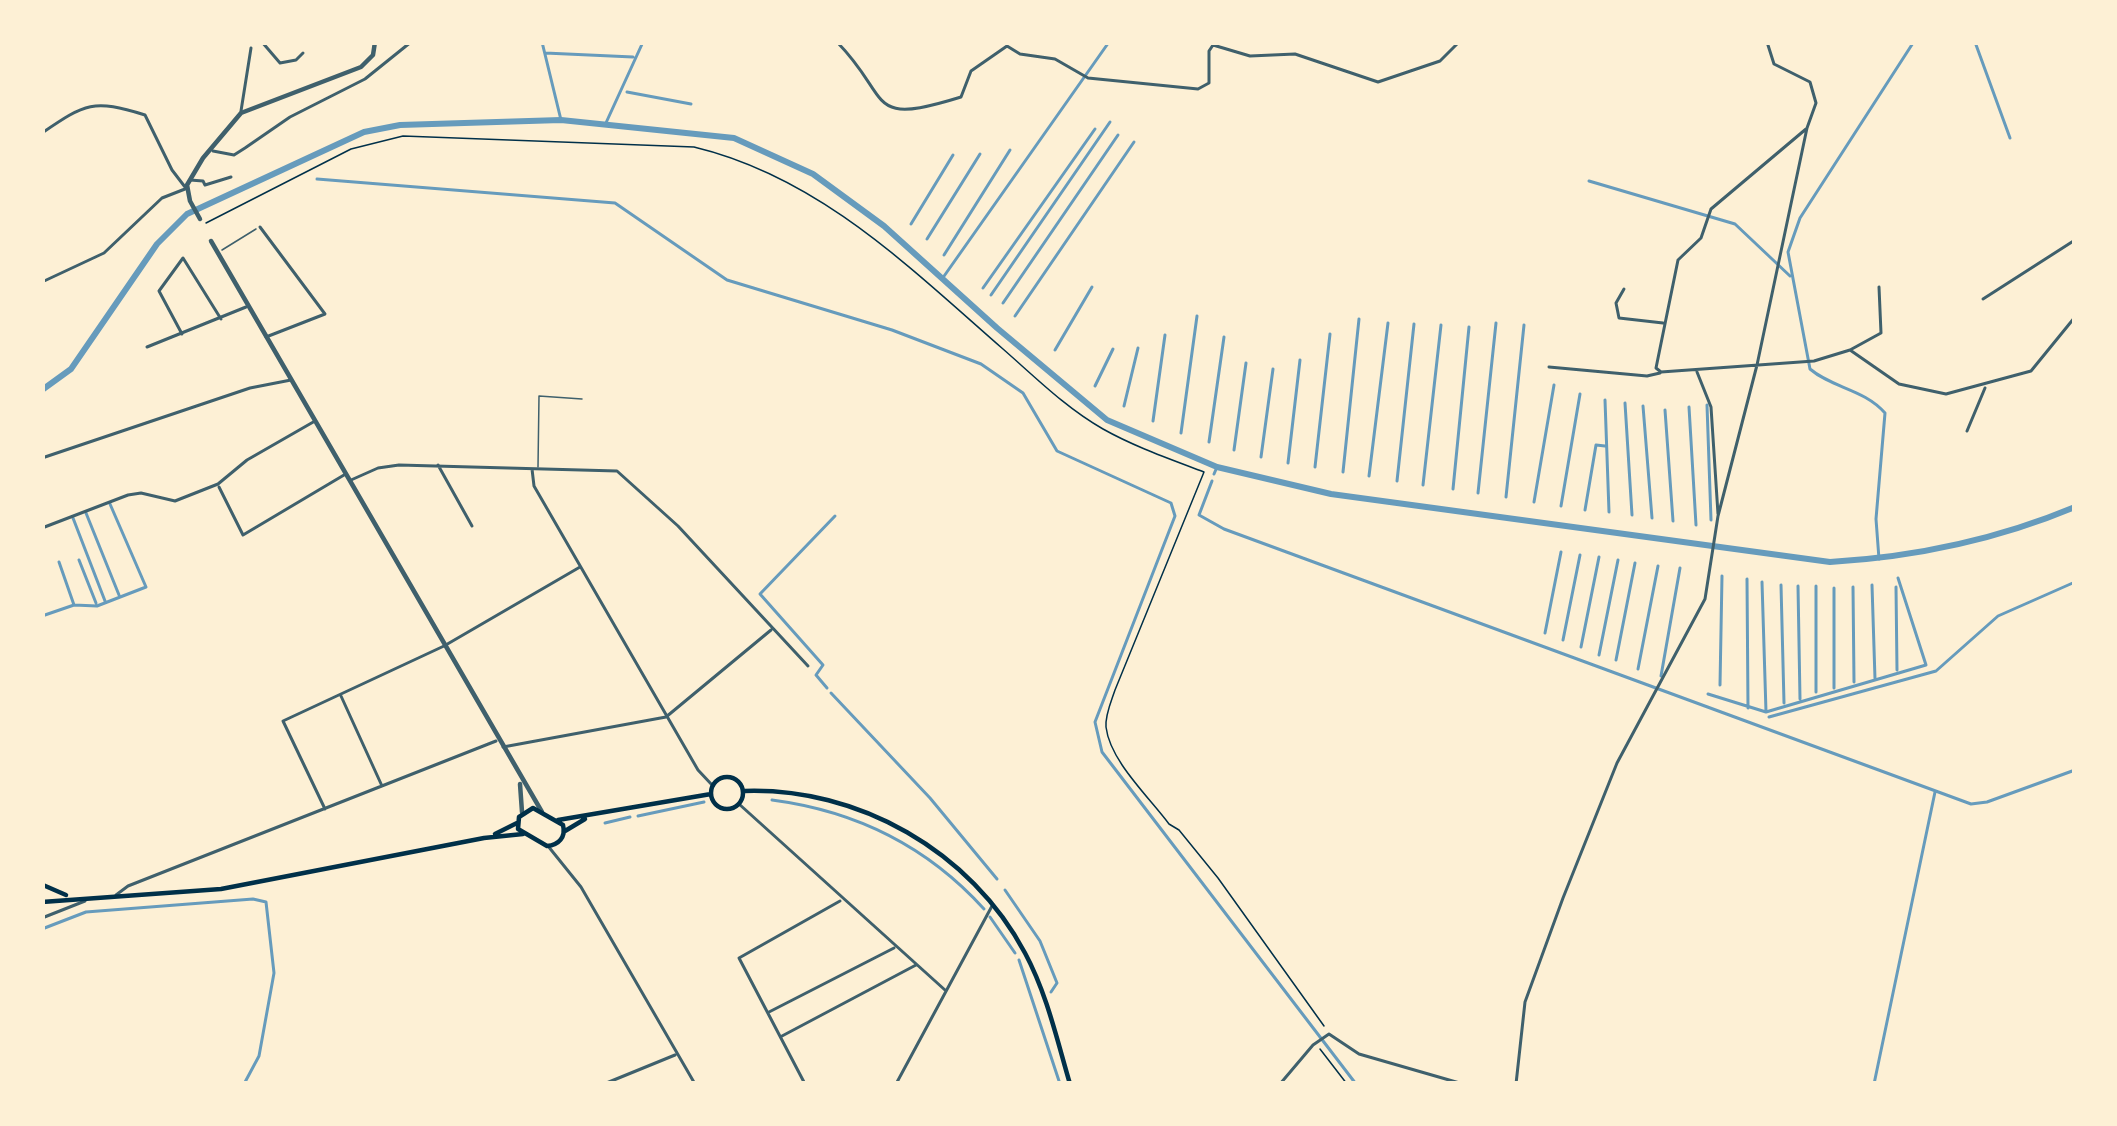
<!DOCTYPE html>
<html>
<head>
<meta charset="utf-8">
<style>
	body { margin:0 }
	#map { position:relative; width:2117px; height:1126px; overflow:hidden; background:#fdf0d5; font-family:Helvetica,sans-serif }
	canvas { display:block }
	.frame { position:absolute; inset:0; border:45px solid #fdf0d5; pointer-events:none }
</style>
</head>
<body>
<div id="map">
<canvas width="2117" height="1126"></canvas>
<div class="frame"></div>
</div>
<script>
const ctx = document.querySelector('canvas').getContext('2d');
ctx.lineJoin = 'round';
function stroke(path, color, width, dash) {
  ctx.strokeStyle = color;
  ctx.lineWidth = width;
  ctx.lineCap = dash ? 'butt' : 'round';
  ctx.setLineDash(dash || []);
  ctx.stroke(path);
}
const stream = new Path2D(`
	M542,42l19,78
	M1910,42h39
	M1975,42l35,96
	M545,53l88,4
	M627,92l64,12
	M605,125l38,-83
	M317,179l298,24 112,77 165,50 89,34 42,29 34,58 114,52 4,13 -80,206 7,30 254,332
	M1589,181l146,43 55,52
	M911,224l42,-69
	M927,239l53,-85
	M944,255l66,-105
	M942,279l167,-237
	M983,288l112,-159
	M991,295l119,-173
	M1003,303l115,-168
	M1015,316l119,-174
	M1055,350l37,-63
	M1095,386l18,-37
	M1605,400l4,112
	M1625,403l7,112
	M1707,405l4,115
	M1124,406l14,-58
	M1643,406l9,112
	M1689,407l7,118
	M1665,410l8,111
	M1153,421l12,-86
	M1181,433l16,-117
	M1209,442l15,-105
	M1234,450l12,-87
	M1261,457l12,-88
	M1288,463l12,-103
	M1315,467l15,-133
	M1343,472l16,-153
	M1214,474l3,-7
	M1369,476l19,-153
	M1212,481l-13,34 25,14 747,275 16,-2 88,-32
	M1397,481l17,-157
	M1423,485l18,-160
	M1453,489l16,-162
	M1478,493l18,-170
	M1506,497l18,-172
	M1534,502l20,-117
	M1561,506l19,-112
	M1585,510l11,-65 9,1
	M86,513l33,82
	M73,518l32,83
	M1879,559l-3,-40 9,-106c-21,-24 -53,-25 -75,-44l-22,-117 12,-34 113,-175
	M79,560l17,43
	M59,562l15,43
	M1747,579l1,129
	M1762,582l4,130
	M1781,585l3,118
	M1872,585l3,94
	M1798,586l2,113
	M1816,586v106
	M1853,587l1,95
	M1896,587l1,83
	M1834,588v100
	M42,616l32,-11 23,1 49,-19 -36,-83
	M1545,633l16,-81
	M1563,640l17,-85
	M1581,647l18,-90
	M1599,655l19,-95
	M1616,660l19,-97
	M1638,669l20,-103
	M1661,676l19,-108
	M1720,685l2,-109
	M827,688l-11,-13 7,-10 -63,-71 75,-78
	M831,693l99,105 67,81
	M1708,694l58,18 160,-47 -28,-87
	M1769,717l167,-46 62,-55 77,-34
	M772,800c84,11 155,46 212,109
	M638,816l66,-14
	M605,823l25,-6
	M1005,890l35,51 17,42 -6,9
	M990,917l25,36
	M42,929l44,-17 167,-13 13,3 8,71 -15,83 -15,28
	M1019,960l41,124
	M1874,1084l61,-292`);
const canal = new Path2D(`
	M42,390l29,-21 86,-125 30,-30 177,-82 36,-7 161,-5 173,18 79,36 71,52 113,102 110,92 110,47 114,27 499,68c85,-5 166,-22 245,-55`);
const path = new Path2D(`
	M206,223l145,-74 52,-13 291,11c125,30 215,120 309,202 32,28 63,59 100,80 32,18 67,30 101,43l-89,218c-4,12 -10,25 -9,37 4,34 43,70 63,97l10,6 39,48 106,148
	M1320,1049l27,35`);
const service = new Path2D(`
	M222,250l34,-21
	M538,467l1,-71 43,3`);
const minor = new Path2D(`
	M262,42l18,21 16,-3 7,-7
	M837,42c56,57 27,85 124,55l10,-26 36,-25 13,8 35,5 33,19 110,11 11,-6v-32l4,-6 37,11 45,-2 83,28 62,-21 19,-19
	M241,111l10,-63
	M1806,129l-95,80 -10,29 -23,22 -22,108 5,4 153,-11 36,-11 49,34 47,10 85,-23 44,-54
	M42,133c44,-30 51,-34 103,-18l27,55 13,17
	M213,151l21,4 11,-7 45,-31 75,-38 46,-37
	M190,180l13,1 2,4 26,-8
	M260,227l65,87 -59,23
	M42,282l62,-29 58,-55 23,-9
	M1624,289l-8,14 3,15 44,5
	M1983,299l92,-59
	M182,334l-23,-43 24,-33 38,61
	M147,347l99,-40
	M1850,350l31,-17 -2,-46
	M1549,367l98,9 13,-3
	M1697,372l14,35 7,107
	M1967,431l18,-43
	M42,458l208,-70 41,-8
	M438,465l34,61
	M532,469l2,17 164,284 15,16
	M351,480l27,-12 21,-3 218,6 61,55 130,140
	M219,487l24,48 101,-60
	M42,528l86,-33 13,-2 34,8 43,-17 29,-24 68,-39
	M341,696l41,90
	M503,747l163,-30 105,-87
	M739,804l206,186
	M325,809l-42,-88 161,-75 136,-79
	M548,846l33,41 114,197
	M116,895l12,-9 368,-145
	M42,918l43,-17
	M769,1012l125,-64
	M782,1036l134,-71
	M604,1084l71,-29
	M805,1084l-66,-126 101,-57
	M896,1084l96,-178
	M1280,1084l33,-39 16,-11 30,20 104,30
	M1516,1084l9,-82 38,-104 54,-135 88,-164 13,-83 39,-151 50,-237 9,-25 -6,-21 -36,-18 -7,-22`);
const tertiary = new Path2D(`
	M200,219l-10,-18 -3,-16 16,-27 38,-45 120,-46 12,-12 2,-13
	M211,241l331,571
	M520,784l2,28`);
const secondary = new Path2D(`
	M711 793a16 16 0 1 1 32 0a16 16 0 1 1-32 0Z
	M744,791c114,-4 227,60 281,162 22,41 32,87 45,131
	M533,808l30,17c3,12 -4,20 -16,21l-29,-17 1,-12z
	M558,820l153,-26
	M565,831l20,-12
	M495,834l22,-11
	M43,885l23,10
	M42,902l179,-13 263,-51 39,-4`);
stroke(stream, '#669bbc', 3);
stroke(canal, '#669bbc', 6);
stroke(path, '#003049', 1.5);
stroke(service, '#3f606c', 1.5);
stroke(minor, '#3f606c', 3);
stroke(tertiary, '#3f606c', 4.5);
stroke(secondary, '#003049', 4.5);
</script>
</body>
</html>
